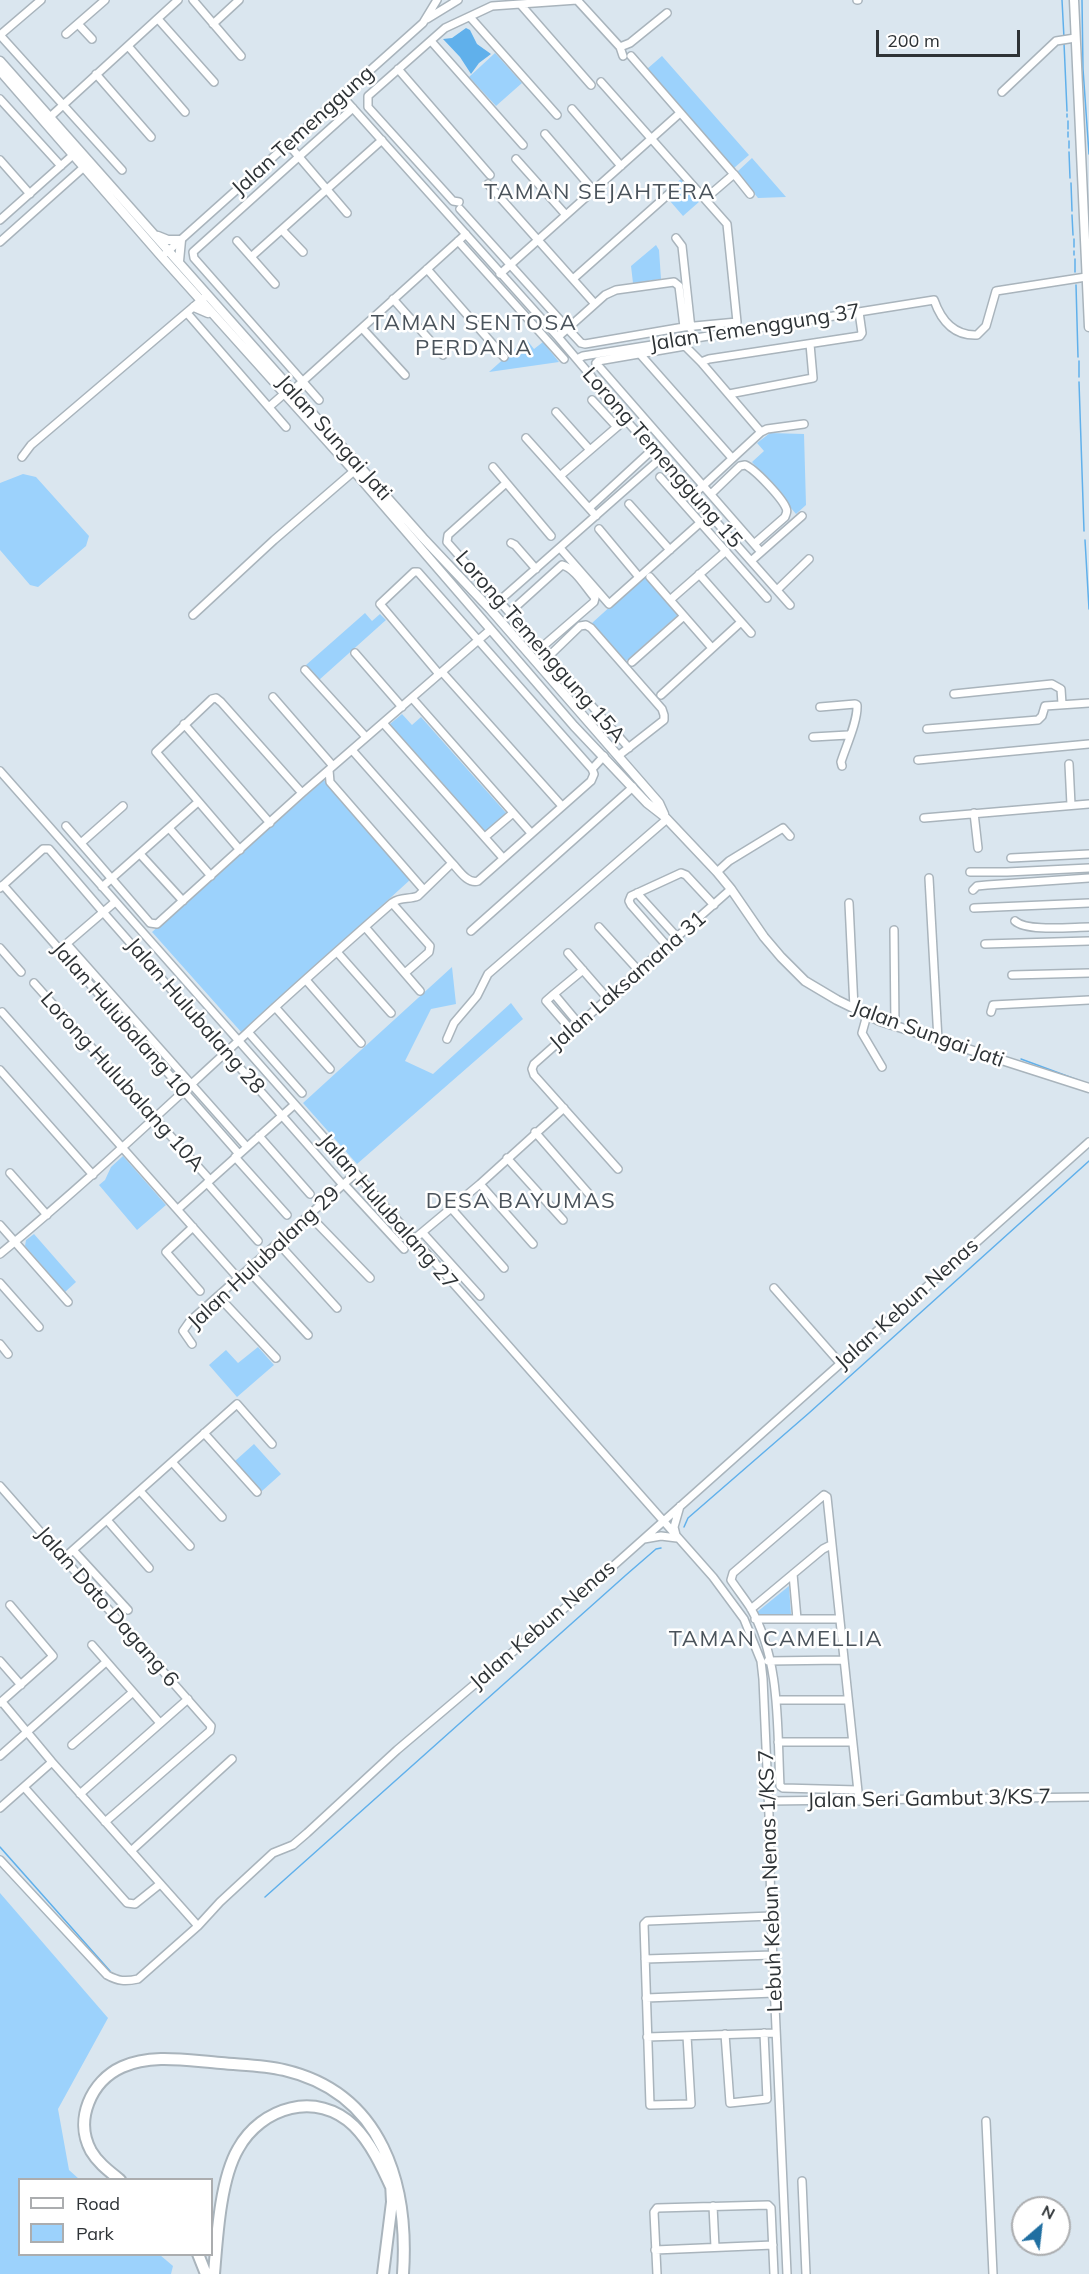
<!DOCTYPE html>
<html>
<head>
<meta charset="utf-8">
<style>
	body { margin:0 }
	#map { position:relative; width:1089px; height:2274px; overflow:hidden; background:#dae6ef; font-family:Mulish,sans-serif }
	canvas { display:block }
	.legend { position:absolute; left:18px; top:2178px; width:195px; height:78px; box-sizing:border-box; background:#fff; border:2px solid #abadaf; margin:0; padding:8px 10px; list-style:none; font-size:18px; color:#2e3336 }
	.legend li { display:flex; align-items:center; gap:12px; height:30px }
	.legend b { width:30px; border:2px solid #abadaf }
	.north { position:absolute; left:1011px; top:2196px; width:60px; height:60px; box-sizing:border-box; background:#fff; border:2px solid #abadaf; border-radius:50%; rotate:28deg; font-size:16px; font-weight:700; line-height:24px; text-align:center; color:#2e3336 }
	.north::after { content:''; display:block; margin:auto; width:21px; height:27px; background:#206fa1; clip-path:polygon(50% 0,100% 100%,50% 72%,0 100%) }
	.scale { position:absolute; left:876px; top:30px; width:144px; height:27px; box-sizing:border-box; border:3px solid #2e3336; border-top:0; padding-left:8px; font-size:18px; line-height:21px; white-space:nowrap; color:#2e3336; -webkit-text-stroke:4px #fff; paint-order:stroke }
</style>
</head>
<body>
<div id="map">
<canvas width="1089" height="2274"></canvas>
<ul class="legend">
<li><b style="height:8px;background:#fff"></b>Road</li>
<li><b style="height:16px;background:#9cd2fc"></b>Park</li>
</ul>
<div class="north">N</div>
<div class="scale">200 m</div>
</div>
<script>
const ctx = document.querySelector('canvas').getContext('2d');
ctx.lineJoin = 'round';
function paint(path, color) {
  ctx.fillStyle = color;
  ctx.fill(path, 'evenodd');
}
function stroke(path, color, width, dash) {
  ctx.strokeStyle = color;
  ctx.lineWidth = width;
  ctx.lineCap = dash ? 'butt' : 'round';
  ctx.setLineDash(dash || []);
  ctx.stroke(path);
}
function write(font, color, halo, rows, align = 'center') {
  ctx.font = font + ' Mulish,sans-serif';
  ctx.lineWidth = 5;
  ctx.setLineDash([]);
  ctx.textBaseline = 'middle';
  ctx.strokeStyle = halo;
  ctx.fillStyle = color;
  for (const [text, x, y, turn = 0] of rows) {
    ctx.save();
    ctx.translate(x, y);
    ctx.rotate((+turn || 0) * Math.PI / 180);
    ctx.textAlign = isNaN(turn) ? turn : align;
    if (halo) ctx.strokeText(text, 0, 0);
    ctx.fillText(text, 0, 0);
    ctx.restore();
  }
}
const green = new Path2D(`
	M495,53l27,30 -26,23 -27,-29z
	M662,56l87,99 -15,13 -87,-99z
	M752,158l34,39 -28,1 -21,-26z
	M681,179l19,22 -17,15 -13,-15 10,-9 -6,-7z
	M656,245l3,5 2,29 -28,4 -2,-17z
	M526,339l8,10 9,-7 16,20 -70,10z
	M770,433l34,1 2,71 -10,9 -44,-52 12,-11 -7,-8z
	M23,474l13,3 53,59 -3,10 -48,41 -8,-2 -30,-35v-67z
	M644,576l34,39 -52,46 -34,-38z
	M365,613l7,8 8,-7 6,6 -67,60 -13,-15z
	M402,714l10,11 9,-8 86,97 -21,18 -96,-108z
	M324,780l87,99 -169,154 -90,-101z
	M452,967l4,37 -25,5 -26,52 28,13 78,-71 12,16 -166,145 -54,-61z
	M123,1156l43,49 -29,25 -38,-45 6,-5 6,-13z
	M34,1234l42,48 -11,10 -40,-46 1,-6z
	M258,1347l16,18 -37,32 -28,-32 17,-15 12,13z
	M254,1444l27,30 -19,17 -27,-30z
	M789,1586l2,29 -33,2 -1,-5z
	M0,1893l108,125 -50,91 11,61 10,9 -59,1v74l140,1 13,11 -2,8h-171z`);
const water = new Path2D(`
	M466,28l4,2 7,14 14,10 -12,9 -8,11 -11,-17 -17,-18 9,-1z`);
const stream = new Path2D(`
	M1062,0l2,38
	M1082,0l1,69 6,85
	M1064,43l3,68
	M1067,114v3
	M1068,121v8
	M1068,132v5
	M1069,141v7
	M1069,152l1,26
	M1071,183l1,28
	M1072,215l1,20
	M1074,239v8
	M1074,251v4
	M1075,259v13
	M1076,285l2,72
	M1079,361v16
	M1079,382l5,149
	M1085,540l4,69
	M1021,1059l68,25
	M684,1527l4,-9 121,-105 280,-252
	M0,1847l110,124
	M265,1897l361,-322 30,-26 5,-1`);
const minor = new Path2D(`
	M41,0l-41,35 122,135
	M193,0l48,56
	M577,0l43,47 10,-4 37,-30
	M857,0h1
	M521,5l70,80
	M470,17l87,98
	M158,19l56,63
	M427,19l31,-19
	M78,24l14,15
	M213,24l26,-24
	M66,34l39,-34
	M431,41l92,104
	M128,46l57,66
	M620,47l3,9
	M631,56l101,116
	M398,69l92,106
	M96,74l55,63
	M1002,92l54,-51 19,-3
	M342,96l216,241 33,39 10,16 189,213
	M0,99l61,67
	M572,109l49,57
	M50,117l128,-117
	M545,134l49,57
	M288,144l59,69
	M516,159l50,56
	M0,160l30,34
	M488,184l107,120
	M705,199l29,-25 16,20
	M459,202l-6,-1 -85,-94v-11l77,-68 47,-22 85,-6
	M460,209l101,112
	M0,220l73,-65
	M282,230l21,22
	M676,238l6,8 9,83
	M237,241l38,43
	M458,241l106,118
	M0,242l84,-75
	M166,253l257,-230 14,-23
	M251,257l131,-117
	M427,269l77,88
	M500,274l180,-161
	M573,279l99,-88
	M393,299l50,56
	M187,313l99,114
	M362,328l43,47
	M568,329l13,14 4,1 99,-17 53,-5 -10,-98 -126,-142
	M558,337l47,-42 11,-5 58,-8 5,4 5,41
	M639,353l93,105
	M577,359l6,-3 351,-56c7,20 20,36 43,35l9,-9 10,-35 90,-14
	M701,362l8,-3 151,-23 2,-3 -3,-21
	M292,391l174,-157
	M729,394l84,-16 -3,-34
	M319,400l-125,-142 -1,-6 160,-144
	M592,400l25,27
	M269,407l16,-14
	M556,412l34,38
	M526,438l70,78
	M22,457l9,-12 174,-148
	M493,467l58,69
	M560,476l65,-56
	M660,477l107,121
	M505,484l-57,51 -1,7 182,206
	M711,494l29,-28 5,-1c10,4 37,33 41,43 2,4 0,5 -1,9l-31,27
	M693,495l68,-63 6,-3 37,-5
	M629,504l41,46
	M589,508l63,-58
	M599,529l40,48
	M511,543l4,2 21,24
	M560,548l49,56 92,-82
	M761,552l-165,-189 2,-2 87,-15 16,16 60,70
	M751,561l51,-45
	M699,574l52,59
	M650,577l62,71
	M777,590l32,-31
	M670,600l56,-49
	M490,609l170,-150
	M510,612l52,-47c13,3 24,23 33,33l-1,4 -52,45
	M193,615l81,-75 80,-69
	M355,653l47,54
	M549,656l31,-30 6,-1 5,3 71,81 2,6v5l-46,36
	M632,662l52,-46
	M305,670l61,67
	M442,672l120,134
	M439,674l-59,-70 34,-32h4l174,197
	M954,694l98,-10 9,5 1,15
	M661,695l80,-73
	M273,697l60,69
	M412,698l119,135
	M820,707l35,-3 2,1c1,16 -11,41 -16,57l1,4
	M383,723l120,135
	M184,724l86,99
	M927,729l111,-9 4,-4 3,-10 44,-3
	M813,737l35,-2
	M352,750l100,113c7,7 15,21 26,18l113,-100 3,-7 -2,-5
	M918,760l171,-16
	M1069,764l2,41
	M592,769l12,-13
	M329,770l1,12 93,107
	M0,771l713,806 31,42 17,42 2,18 6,136 2,101 16,358
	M974,813l4,35
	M924,818l165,-14
	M66,826l84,97 7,1 145,-131 188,-163
	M169,828l42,48
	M485,837l28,-24
	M81,843l42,-37
	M240,850l-84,-98 56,-53 4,-1 5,4 81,91
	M140,854l43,47
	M1011,858l78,-4
	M717,872l12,-11 54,-33 7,8
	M970,872h37l82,-4
	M929,878l9,162
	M3,885l236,269
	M102,887l96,-85
	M0,888l43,-39h6l54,63 240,273
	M973,890l4,-4 10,-1 102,-7
	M637,893l40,44
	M392,903l38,43 -1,6 -24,21
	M849,903l5,105
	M974,908l115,-5
	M1015,921c12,11 57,6 74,6
	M365,927l55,64
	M599,927l40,44
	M894,930l1,96
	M471,931l162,-144
	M67,944l180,203
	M985,944l104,-3
	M65,945l50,-43
	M667,946l-36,-41 -2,-4 2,-5 50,-23 5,2 28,30
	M0,948l21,24
	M337,952l54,61
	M568,953l40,46
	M1012,975l77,-2
	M306,980l55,63
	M34,983l176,197
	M554,994l29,-24
	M275,1007l55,62
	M2,1012l236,266
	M991,1012l2,-7 96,-5
	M867,1015l-5,18 20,34
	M572,1031l-26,-30 8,-7 25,30
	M248,1032l54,61
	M447,1039l7,-16 23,-27 11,-22 179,-155
	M0,1070l93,105
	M535,1132l54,62
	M259,1136l51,58
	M235,1157l52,58
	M507,1158l56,62
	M618,1169l-84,-94 -2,-6 2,-5 197,-175
	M10,1173l37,42
	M207,1183l51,58
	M344,1184l60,65
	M480,1184l53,60
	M451,1208l53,60
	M178,1209l116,-104
	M309,1215l61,63
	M0,1225l68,77
	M193,1227l-27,25 34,39
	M423,1233l57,63
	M413,1240l67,-56 84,-76
	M278,1243l59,65
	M0,1254c85,-70 165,-146 247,-221 47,-44 96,-87 145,-130 9,-7 17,-3 26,-7l34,-33
	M248,1270l60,65
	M0,1283l39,44
	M774,1288l66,75
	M218,1296l58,62
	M0,1344l8,10
	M192,1344l-9,-13 7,-10 165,-147
	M204,1433l53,59
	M172,1462l50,55
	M0,1486l211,240 -1,5 -105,91
	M140,1491l50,55
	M107,1520l42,48
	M676,1535l-2,-8 6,-21
	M644,1539l17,-3 16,2
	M73,1550l55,60
	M64,1558l173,-154 35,40
	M793,1574l4,45
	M751,1609l72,-60 8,-4
	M755,1619h84
	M92,1645l68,78
	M0,1661l21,24
	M768,1661l75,-1
	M776,1700h71
	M2,1702l50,60 146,164
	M0,1703l53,-47 -43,-51
	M778,1742h74
	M72,1745l61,-53
	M0,1756l106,-94
	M24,1787l103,116 8,1 25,-20
	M857,1790l-74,-2 -3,-2c-3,-59 1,-126 -30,-179 -6,-9 -13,-18 -19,-27l2,-7 91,-78 3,2 32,304
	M80,1794l108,-95
	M769,1801l320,-4
	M0,1808l52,-46
	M131,1851l101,-92
	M0,1860l107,115c11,6 18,7 31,4l60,-53 22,-24 53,-49 20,-8 14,-12 90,-83 196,-166 496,-442
	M645,1959l128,-4
	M646,1998l128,-5
	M725,2034l5,69 37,-4 -3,-66
	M687,2036l4,68 -41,1 -6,-181 3,-3 124,-5
	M647,2037l129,-4
	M986,2121l7,153
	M802,2181l4,93
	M713,2206l2,41
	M655,2250l118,-5
	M657,2274l-3,-62 3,-4 111,-3 3,3 3,66`);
const major = new Path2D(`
	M1074,0l15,327
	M0,61l423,477 67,71 169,194 5,11
	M0,71l162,186 192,214 220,255 73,77 18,14 52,55 14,17 33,48 17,20 24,24 32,19 43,21 209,67
	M158,236l10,4h13l-2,21
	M194,307l14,6`);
const highway = new Path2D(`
	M120,2180c-11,-9 -22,-17 -29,-29 -17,-31 0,-70 31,-84 30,-14 68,-6 99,-4 21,2 43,2 63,7 99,23 125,115 119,204
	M198,2254l8,20
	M214,2274c3,-36 6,-94 24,-125 23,-42 79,-59 116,-23 17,17 28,41 38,63
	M383,2274l9,-72 -1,-20`);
const streetNames = [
	["Jalan Temenggung",303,131,-42],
	["Jalan Temenggung 37",755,328,-9],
	["Jalan Sungai Jati",334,438,48],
	["Lorong Temenggung 15",662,458,49],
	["Lorong Temenggung 15A",540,647,49],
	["Jalan Laksamana 31",628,981,-41],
	["Jalan Hulubalang 28",195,1016,49],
	["Jalan Hulubalang 10",121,1020,49],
	["Jalan Sungai Jati",928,1034,20],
	["Lorong Hulubalang 10A",122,1082,48],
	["Jalan Hulubalang 27",388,1212,49],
	["Jalan Hulubalang 29",264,1258,-43],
	["Jalan Kebun Nenas",907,1304,-42],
	["Jalan Dato Dagang 6",107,1607,49],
	["Jalan Kebun Nenas",543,1625,-41],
	["Jalan Seri Gambut 3/KS 7",929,1799,-1],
	["Lebuh Kebun Nenas 1/KS 7",771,1881,-92]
];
const neighbourhoodNames = [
	["TAMAN SEJAHTERA",600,192],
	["TAMAN SENTOSA",474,323],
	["PERDANA",474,348],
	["DESA BAYUMAS",521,1201],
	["TAMAN CAMELLIA",776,1639]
];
paint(green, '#9cd2fc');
paint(water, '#60b0eb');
stroke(stream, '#60b0eb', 1.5);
stroke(minor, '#a9b4bc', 10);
stroke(major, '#a9b4bc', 11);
stroke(highway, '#a9b4bc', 14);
stroke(minor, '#fff', 7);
stroke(major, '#fff', 8);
stroke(highway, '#fff', 10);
write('21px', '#2e3336', '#fff', streetNames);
ctx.letterSpacing = '1.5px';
write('22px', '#4a535b', '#fff', neighbourhoodNames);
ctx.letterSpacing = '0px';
</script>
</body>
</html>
